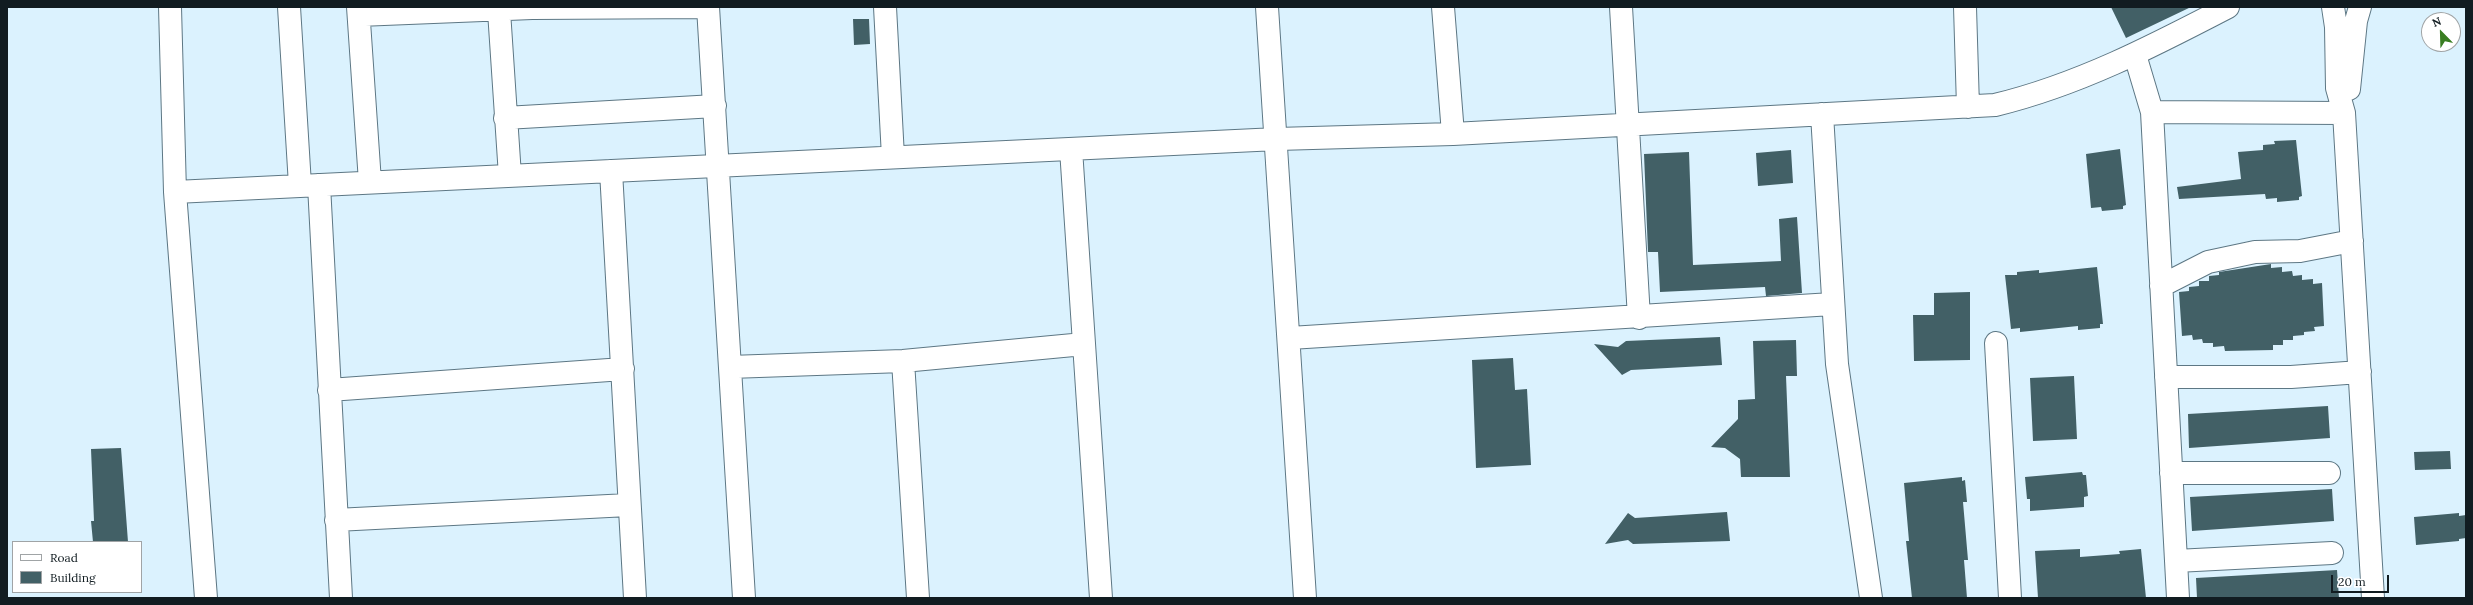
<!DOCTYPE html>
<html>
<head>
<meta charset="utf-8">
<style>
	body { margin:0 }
	#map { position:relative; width:2473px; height:605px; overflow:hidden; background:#dbf2fe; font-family:Lora,serif }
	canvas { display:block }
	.frame { position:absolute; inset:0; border:8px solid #111c21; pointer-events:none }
	.legend { position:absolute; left:12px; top:541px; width:130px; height:52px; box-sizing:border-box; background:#fff; border:1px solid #a0a4a6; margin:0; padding:5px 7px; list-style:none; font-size:12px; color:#111c21 }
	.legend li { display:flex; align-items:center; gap:8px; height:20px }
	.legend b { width:20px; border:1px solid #a0a4a6 }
	.north { position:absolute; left:2421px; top:12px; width:40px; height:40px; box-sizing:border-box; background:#fff; border:1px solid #a0a4a6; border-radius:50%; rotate:337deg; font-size:11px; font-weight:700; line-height:16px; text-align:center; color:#111c21 }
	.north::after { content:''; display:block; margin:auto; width:14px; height:18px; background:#397e22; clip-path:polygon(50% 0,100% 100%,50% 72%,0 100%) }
	.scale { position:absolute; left:2331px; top:575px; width:58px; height:18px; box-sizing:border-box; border:2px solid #111c21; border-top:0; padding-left:5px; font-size:12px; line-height:14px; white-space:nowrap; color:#111c21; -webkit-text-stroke:3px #fff; paint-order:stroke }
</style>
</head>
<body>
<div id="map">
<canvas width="2473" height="605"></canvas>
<div class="frame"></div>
<ul class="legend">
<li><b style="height:5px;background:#fff"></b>Road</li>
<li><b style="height:11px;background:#426066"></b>Building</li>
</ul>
<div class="north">N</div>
<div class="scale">20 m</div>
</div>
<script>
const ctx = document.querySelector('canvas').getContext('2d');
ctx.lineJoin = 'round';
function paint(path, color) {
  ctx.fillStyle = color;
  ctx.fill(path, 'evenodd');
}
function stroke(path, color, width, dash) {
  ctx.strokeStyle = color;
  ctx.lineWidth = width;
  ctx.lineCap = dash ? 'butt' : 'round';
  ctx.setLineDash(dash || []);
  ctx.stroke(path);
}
const building = new Path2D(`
	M2111,7h80l-65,31z
	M853,19h16l1,25 -16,1z
	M2296,140l6,56 -3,1v3l-22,2v-4l-11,1 -1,-5 -86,5 -2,-12 64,-8 -3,-27 25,-2v-5l12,-1 -1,-3z
	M2120,149l6,56 -3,1v3l-21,2 -1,-4 -10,1 -5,-54z
	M1791,150l2,33 -35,3 -2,-33z
	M1689,152l4,113 88,-4 -2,-42 18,-2 5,76 -36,3 -1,-9 -105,5 -2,-40h-10l-4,-98z
	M2271,264v4l11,-1v5l10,-1 1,5 9,-1v5l11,-1v5l9,-1 2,43 -10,1 1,4 -11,1v3l-11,1v4h-10v5h-10v5l-48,1 -1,-5 -11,1v-4h-10l-1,-4 -9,1 -1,-5 -10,1 -3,-44 10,-1v-4l10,-1v-5h10v-5l10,-1v-3z
	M2097,267l6,57h-3v4l-22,2v-4l-58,6v-4l-9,1 -6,-54h12v-3l22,-2v3z
	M1970,292v68l-56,1 -1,-46h21v-22z
	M1720,337l2,28 -91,5 -9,5 -28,-31 24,3 8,-6z
	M1796,340l1,36h-11l4,101h-49l-1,-18 -15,-11 -14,-1 27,-28v-19l17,-1 -2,-58z
	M1513,358l2,32 12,-1 4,76 -55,3 -4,-108z
	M2074,376l3,63 -44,2 -3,-63z
	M2328,406l2,32 -141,10 -1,-34z
	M121,448l7,94h-35l-2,-21h3l-3,-72z
	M2450,451l1,18 -36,1 -1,-18z
	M2082,472l1,3h3l2,21 -4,1v10l-54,4v-12h-3l-2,-22z
	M1962,477v4l3,-1 2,22h-4l5,58h-4l3,38h-55l-6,-57h3l-5,-58z
	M2332,489l2,32 -142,10 -2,-34z
	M1727,512l3,29 -97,3 -5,-4 -23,4 23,-31 7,5z
	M2459,513v3l7,-1v23l-7,1v2l-43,4 -2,-28z
	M2080,549v8l40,-3 -1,-3 22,-2 5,49h-108l-3,-47z
	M2337,570l2,28h-142l-1,-20z`);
const minor = new Path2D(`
	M170,7l5,185 31,406
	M289,7l11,178
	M358,7l12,175
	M708,7l36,591
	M885,7l8,150
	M1267,7l38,591
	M1443,7l10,127
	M1621,7l18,311
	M1965,7l3,100
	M2333,7l3,20 1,61 7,25 29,485
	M499,11l11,165
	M359,15l173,-7 176,-1
	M2135,55l17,57 26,486
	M2349,89l7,-68 4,-14
	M2152,112l192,1
	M1822,114l15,250 34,234
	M505,118l210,-12
	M1071,149l30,449
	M611,171l24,427
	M319,185l22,413
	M175,192l1102,-53 176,-5 542,-29c83,-20 158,-59 233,-98
	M2161,286l47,-24 47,-10 45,-1 52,-10
	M1290,338l542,-34
	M1996,343l14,255
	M903,361l15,237
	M730,367l173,-6 181,-17
	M2166,377h125l69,-5
	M329,390l294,-21
	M2171,473h158
	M336,520l292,-15
	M2176,561l156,-8`);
paint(building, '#426066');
stroke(minor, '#5d7784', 24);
stroke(minor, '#fff', 22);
</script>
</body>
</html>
